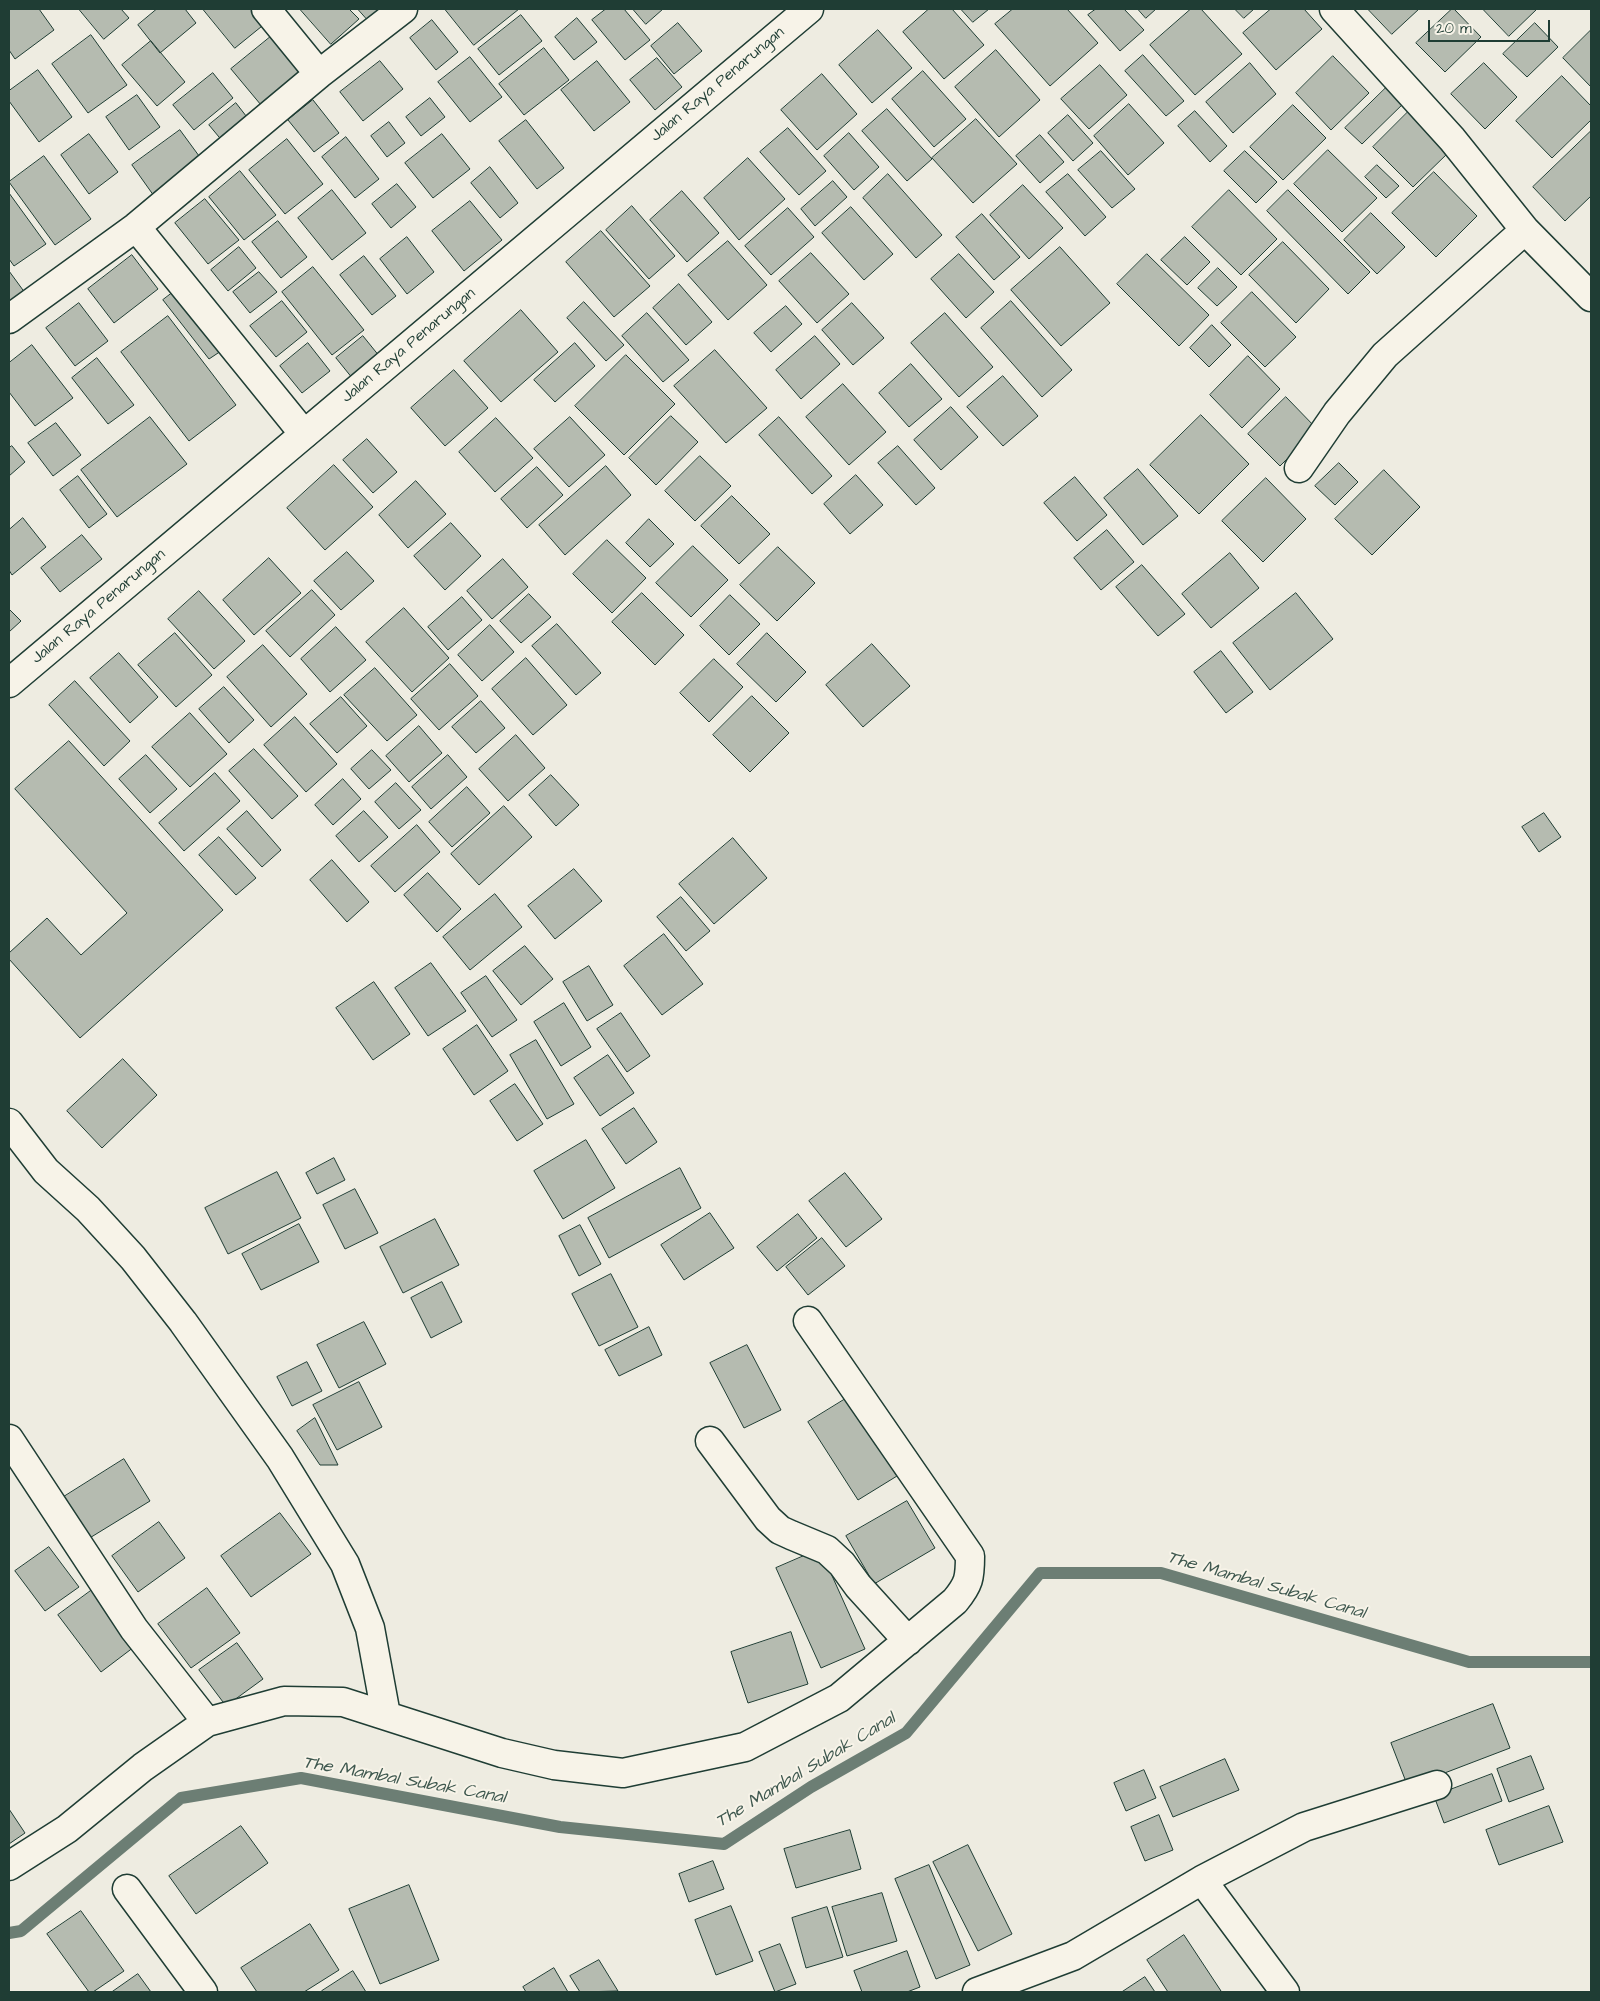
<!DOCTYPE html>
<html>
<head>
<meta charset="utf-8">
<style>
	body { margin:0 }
	#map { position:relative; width:1600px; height:2001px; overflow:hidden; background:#eeece1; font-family:"Architects Daughter",sans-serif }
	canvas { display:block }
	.frame { position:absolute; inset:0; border:10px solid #1f3d34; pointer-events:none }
	.scale { position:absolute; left:1428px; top:20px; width:122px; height:22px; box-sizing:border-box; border:2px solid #1f3d34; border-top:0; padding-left:6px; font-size:15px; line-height:18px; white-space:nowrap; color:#1f3d34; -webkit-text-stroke:4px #f7f3e8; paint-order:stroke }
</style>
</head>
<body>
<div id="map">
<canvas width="1600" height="2001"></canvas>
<div class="frame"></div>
<div class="scale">20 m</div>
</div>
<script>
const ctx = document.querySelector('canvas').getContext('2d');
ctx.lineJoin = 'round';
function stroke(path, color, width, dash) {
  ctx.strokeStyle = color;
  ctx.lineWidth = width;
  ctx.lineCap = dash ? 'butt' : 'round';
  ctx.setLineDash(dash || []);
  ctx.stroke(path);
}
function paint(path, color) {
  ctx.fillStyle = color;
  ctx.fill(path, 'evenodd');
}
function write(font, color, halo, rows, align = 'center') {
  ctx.font = font + ' "Architects Daughter",sans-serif';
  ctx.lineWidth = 4;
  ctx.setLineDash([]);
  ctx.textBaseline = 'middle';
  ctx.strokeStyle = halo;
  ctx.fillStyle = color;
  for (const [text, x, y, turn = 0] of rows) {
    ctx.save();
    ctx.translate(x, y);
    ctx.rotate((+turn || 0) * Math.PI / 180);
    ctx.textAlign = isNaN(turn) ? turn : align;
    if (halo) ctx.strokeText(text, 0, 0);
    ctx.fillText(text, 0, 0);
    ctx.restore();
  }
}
const stream = new Path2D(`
	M9,1933l12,-2 160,-133 120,-20 259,49 164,17 87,-57 95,-54 134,-160h121l308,89h122`);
const building = new Path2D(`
	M9,9h30l15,21 -39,29 -6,-9z
	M79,9h42l8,9 -25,21z
	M157,9h28l11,14 -36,30 -22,-28z
	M203,9h62l7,9 -37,30z
	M300,9h49l10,10 -28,25z
	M358,9h21l-12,10z
	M445,9h74l-45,36z
	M606,9h18l26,31 -25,20 -33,-40z
	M633,9h30l-17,15z
	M929,9h23l32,36 -40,34 -41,-47z
	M961,9h28l-16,13z
	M1013,9h54l31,34 -48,43 -55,-62z
	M1096,9h28l20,21 -24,21 -32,-36z
	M1138,9h18l-10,9z
	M1191,9h10l41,45 -47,41 -45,-50z
	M1235,9h19l-10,9z
	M1271,9h33l18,20 -46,41 -33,-37z
	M1368,9h51l-27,25z
	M1452,9h2l27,28 -36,35 -29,-29z
	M1483,9h54l-28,27z
	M521,15l21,26 -43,34 -21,-26z
	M577,18l20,24 -23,18 -19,-23z
	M432,20l26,32 -22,18 -26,-32z
	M678,23l24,28 -28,23 -23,-28z
	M1535,23l23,24 -31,30 -24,-23z
	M279,30l30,36 -48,39 -30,-36z
	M878,30l34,38 -40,35 -33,-38z
	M1591,30v57l-28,-29z
	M91,35l36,50 -39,28 -36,-49z
	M151,41l34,41 -28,24 -35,-41z
	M544,48l25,32 -45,35 -25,-31z
	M996,50l44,50 -41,37 -44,-50z
	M1143,55l41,46 -18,15 -41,-45z
	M1333,56l36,37 -38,37 -35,-37z
	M470,57l32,40 -32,25 -32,-40z
	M657,58l25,29 -27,23 -25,-30z
	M380,61l23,28 -40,32 -23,-29z
	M597,61l33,41 -36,29 -33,-41z
	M1250,63l26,31 -43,39 -27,-31z
	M1484,63l33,34 -32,32 -34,-35z
	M1100,65l27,30 -38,34 -28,-30z
	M38,70l34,47 -33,25 -30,-41v-10z
	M923,71l43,48 -32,28 -42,-48z
	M213,73l20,25 -39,32 -21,-25z
	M822,74l35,40 -40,36 -36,-40z
	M1562,76l29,30v14l-39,38 -36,-37z
	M1390,84l17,16 -45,44 -17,-16z
	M137,95l23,32 -31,23 -23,-33z
	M430,98l15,19 -24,19 -15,-19z
	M313,100l26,33 -25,19 -26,-32z
	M236,103l14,18 -26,22 -15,-18z
	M1129,104l35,39 -36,32 -34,-39z
	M1293,105l33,33 -43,42 -33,-33z
	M887,109l45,50 -25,22 -45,-50z
	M1195,111l32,35 -17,16 -32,-36z
	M1408,112l40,41 -35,34 -40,-40z
	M1068,115l25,28 -20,18 -25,-28z
	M976,119l41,45 -44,39 -41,-45z
	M526,120l38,48 -27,21 -38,-48z
	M389,122l16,21 -18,14 -16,-21z
	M788,128l38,43 -27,24 -39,-43z
	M180,130l22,30 -48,36 -22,-31z
	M1591,131v65l-26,25 -32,-34z
	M849,133l30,34 -25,23 -30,-34z
	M89,134l29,38 -29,22 -28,-39z
	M442,134l28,35 -37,29 -28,-35z
	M1040,135l24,27 -24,21 -24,-27z
	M346,137l33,42 -24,19 -33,-41z
	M287,139l36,45 -38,30 -36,-44z
	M1328,150l49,48 -35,34 -48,-48z
	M1101,151l34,38 -23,19 -34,-38z
	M1245,151l32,31 -21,21 -32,-32z
	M44,156l47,63 -36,26 -46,-63z
	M748,158l37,41 -46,41 -35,-42z
	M1377,165l22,21 -13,12 -21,-21z
	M490,167l28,36 -18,15 -29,-35z
	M240,171l36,44 -32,25 -35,-43z
	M1434,172l43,44 -41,41 -44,-44z
	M888,174l54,61 -26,23 -53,-60z
	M1068,174l38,43 -21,19 -39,-44z
	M833,181l14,16 -32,29 -14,-17z
	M397,184l19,23 -25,21 -19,-24z
	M1023,185l40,43 -34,31 -39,-44z
	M332,190l34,43 -34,27 -34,-42z
	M1229,190l48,49 -36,36 -49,-48z
	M1288,190l82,82 -22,22 -81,-83z
	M682,191l37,42 -32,29 -37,-42z
	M9,193l37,51 -32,22 -5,-7z
	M205,199l34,41 -31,24 -33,-41z
	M470,201l32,39 -38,31 -32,-40z
	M632,206l43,50 -26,23 -43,-49z
	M851,207l42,47 -29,26 -42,-47z
	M788,208l26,29 -43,38 -26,-29z
	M1371,213l34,34 -28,27 -33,-34z
	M982,214l38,43 -26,23 -38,-43z
	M278,221l29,36 -26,21 -29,-36z
	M601,231l49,55 -36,31 -48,-55z
	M407,237l27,35 -27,22 -27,-35z
	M1185,237l25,25 -23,23 -26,-25z
	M728,241l39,44 -39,35 -40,-45z
	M1283,242l46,47 -33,34 -47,-48z
	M239,247l17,21 -28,23 -17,-21z
	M1060,247l50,56 -49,43 -50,-56z
	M811,253l38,41 -32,29 -38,-42z
	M959,254l35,38 -28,26 -35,-39z
	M1147,254l62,61 -30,31 -62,-62z
	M132,255l26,34 -44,34 -26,-34z
	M364,256l32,40 -24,19 -32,-40z
	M313,267l51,63 -32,25 -50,-63z
	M1218,268l19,19 -20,19 -19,-18z
	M9,271l22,30 -22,17z
	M259,272l18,20 -27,21 -17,-21z
	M679,284l33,38 -26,23 -33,-37z
	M180,287l47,60 -18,12 -46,-59z
	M1252,292l44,45 -31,30 -44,-44z
	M282,301l25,31 -31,25 -26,-31z
	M1011,301l61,69 -30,27 -61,-69z
	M584,302l40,43 -18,16 -39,-43z
	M79,303l29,38 -33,25 -29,-38z
	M852,303l32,35 -31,27 -31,-35z
	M786,306l16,18 -31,28 -17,-19z
	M521,310l37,42 -57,50 -37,-41z
	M647,313l42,47 -26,22 -41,-46z
	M945,313l48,54 -34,30 -48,-54z
	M168,316l68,89 -47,36 -68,-89z
	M1212,325l19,20 -22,22 -19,-19z
	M363,336l17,21 -27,22 -17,-21z
	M815,336l25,28 -39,35 -25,-29z
	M308,343l22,28 -28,22 -22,-27z
	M575,343l20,23 -40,36 -21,-22z
	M32,345l41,53 -38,28 -26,-34v-29z
	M715,350l52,58 -41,35 -52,-57z
	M626,355l49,49 -51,51 -49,-49z
	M1248,356l32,33 -38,39 -32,-33z
	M97,358l37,47 -26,19 -36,-46z
	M911,364l31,35 -33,28 -30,-34z
	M454,370l34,38 -43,38 -34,-38z
	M1003,376l35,40 -35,30 -36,-39z
	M843,384l43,48 -37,33 -43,-48z
	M1286,397l31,32 -37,37 -32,-32z
	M951,407l27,30 -37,33 -27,-30z
	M1201,415l48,49 -50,50 -49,-49z
	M671,416l27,26 -42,43 -27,-27z
	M150,417l37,47 -70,53 -36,-47z
	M570,417l35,38 -36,32 -35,-38z
	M779,417l53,59 -20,18 -53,-59z
	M496,418l37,40 -38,34 -36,-40z
	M56,423l25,32 -28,21 -25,-33z
	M367,439l30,33 -24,21 -30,-33z
	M12,446l13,16 -16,14v-28z
	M898,446l37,42 -19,17 -38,-42z
	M700,456l31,30 -36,35 -30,-30z
	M1339,463l19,19 -23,23 -20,-19z
	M334,465l39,42 -48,43 -38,-42z
	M606,466l25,29 -66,60 -26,-30z
	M537,467l26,28 -36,33 -26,-29z
	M1138,469l40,47 -35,29 -39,-47z
	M1384,470l36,37 -48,48 -37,-36z
	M856,475l27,30 -33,29 -26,-30z
	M78,476l29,38 -18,14 -29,-38z
	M1075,477l32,38 -30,26 -33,-38z
	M1266,478l40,41 -43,43 -41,-41z
	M416,481l30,33 -38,34 -29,-33z
	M732,496l38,38 -31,30 -38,-38z
	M23,518l23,29 -34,28 -3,-5v-40z
	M649,519l25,25 -24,23 -24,-24z
	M451,523l30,33 -36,34 -31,-34z
	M1107,530l27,32 -33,28 -27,-32z
	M82,535l20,24 -42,33 -19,-24z
	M607,540l39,38 -34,35 -39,-39z
	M693,546l35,34 -37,37 -35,-34z
	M778,547l37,36 -38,38 -37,-36z
	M347,552l27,29 -33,29 -27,-29z
	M1230,553l29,35 -48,40 -29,-34z
	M269,558l32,35 -47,42 -31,-35z
	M503,559l25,28 -36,32 -25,-28z
	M1142,565l43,49 -27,22 -42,-49z
	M312,590l23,25 -45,42 -24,-26z
	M199,591l46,50 -31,28 -46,-50z
	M642,593l42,42 -29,30 -43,-43z
	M1296,593l37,46 -63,51 -37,-47z
	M529,594l22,23 -30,26 -21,-22z
	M730,595l30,29 -31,31 -29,-29z
	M462,597l20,23 -34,30 -20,-23z
	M404,608l45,50 -37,34 -46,-50z
	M9,609l12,12 -12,11z
	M557,624l44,49 -25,22 -44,-49z
	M490,625l24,27 -32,29 -24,-26z
	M336,627l30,33 -36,32 -29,-33z
	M175,633l37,42 -36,32 -38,-42z
	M767,633l39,39 -30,30 -39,-38z
	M872,644l38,42 -47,41 -37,-42z
	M263,645l44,49 -36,33 -44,-50z
	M1221,651l32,41 -27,21 -32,-41z
	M119,653l39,44 -28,26 -40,-45z
	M526,658l41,47 -34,30 -41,-46z
	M714,659l29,28 -34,35 -29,-29z
	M450,664l28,32 -39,34 -28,-31z
	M375,668l42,47 -30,26 -43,-46z
	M75,681l55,60 -26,25 -55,-61z
	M224,687l30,33 -25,23 -30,-34z
	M752,696l37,37 -39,39 -37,-37z
	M341,697l26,29 -30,27 -27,-29z
	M481,701l24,27 -29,25 -24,-26z
	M190,713l37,41 -37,33 -38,-40z
	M295,717l42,47 -31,28 -42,-47z
	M419,726l23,27 -33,29 -23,-26z
	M516,735l29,33 -37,33 -29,-32z
	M69,741l154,169 -143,128 -71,-79v-6l38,-35 34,37 46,-42 -112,-124z
	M254,749l44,47 -26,23 -43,-48z
	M372,750l19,20 -22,19 -18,-20z
	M146,755l31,34 -27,24 -31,-34z
	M448,755l19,22 -36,32 -19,-22z
	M215,773l25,28 -56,50 -25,-28z
	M551,775l28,30 -23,21 -27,-31z
	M343,779l18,20 -28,26 -18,-20z
	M396,783l25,27 -22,19 -24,-27z
	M467,787l23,26 -38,34 -23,-25z
	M504,806l28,31 -53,48 -28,-31z
	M247,811l34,39 -19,17 -35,-38z
	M364,811l24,26 -29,25 -23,-26z
	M1544,813l17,24 -22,15 -17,-25z
	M417,825l23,27 -45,40 -24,-26z
	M219,837l37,41 -20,17 -37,-40z
	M733,838l34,40 -53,46 -35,-40z
	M332,860l37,42 -22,20 -37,-42z
	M574,869l28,32 -47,38 -27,-33z
	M428,873l33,36 -24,23 -33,-37z
	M495,894l27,33 -52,43 -27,-33z
	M681,897l29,34 -24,20 -29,-34z
	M664,934l39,50 -41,31 -38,-49z
	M525,946l28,33 -32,26 -28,-34z
	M431,963l35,48 -38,25 -33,-48z
	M589,966l24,39 -26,16 -24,-39z
	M486,976l31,44 -25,17 -31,-44z
	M374,982l36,52 -37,26 -37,-52z
	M564,1003l27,44 -30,19 -27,-44z
	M621,1013l29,43 -23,16 -30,-43z
	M477,1025l31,46 -34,24 -31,-46z
	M536,1040l38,64 -27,15 -37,-64z
	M608,1055l26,38 -34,23 -26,-38z
	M123,1059l34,36 -55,53 -35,-37z
	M515,1084l28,40 -26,17 -27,-40z
	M634,1108l23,34 -31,22 -24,-35z
	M586,1140l29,48 -52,31 -29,-48z
	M334,1158l11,22 -28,14 -11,-21z
	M680,1168l21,40 -92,50 -21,-40z
	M277,1172l24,46 -73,36 -23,-46z
	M845,1173l37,46 -36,28 -37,-46z
	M355,1189l23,44 -33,16 -22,-44z
	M710,1213l24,35 -50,32 -23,-35z
	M798,1214l19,24 -40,33 -20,-24z
	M435,1219l24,46 -56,28 -23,-46z
	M299,1224l20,38 -58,28 -19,-36z
	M580,1225l21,39 -22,12 -20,-40z
	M822,1238l23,28 -37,29 -22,-28z
	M611,1274l27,53 -39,19 -27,-52z
	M442,1282l20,40 -31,16 -20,-40z
	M364,1322l22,42 -47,24 -22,-43z
	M649,1327l13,28 -43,21 -14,-26z
	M747,1345l34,65 -37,18 -34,-65z
	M307,1362l15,29 -30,15 -15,-29z
	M359,1382l23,45 -45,23 -24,-45z
	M847,1398l50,78 -39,24 -50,-78z
	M315,1418l23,47h-18l-23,-34z
	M124,1459l26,42 -62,38 -26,-41z
	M907,1501l28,47 -61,36 -28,-48z
	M280,1513l31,41 -60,43 -30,-41z
	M159,1522l26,36 -47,34 -26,-36z
	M49,1547l30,40 -34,24 -30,-40z
	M820,1549l45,100 -44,19 -45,-100z
	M207,1588l33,45 -49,35 -33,-44z
	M92,1590l42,57 -33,25 -43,-57z
	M791,1632l17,52 -60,19 -17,-51z
	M237,1643l26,36 -37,27 -27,-36z
	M1493,1704l17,44 -102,39 -17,-44z
	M1531,1756l13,33 -35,13 -12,-33z
	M1225,1759l14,31 -66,27 -13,-30z
	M1144,1770l12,28 -30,13 -12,-28z
	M1492,1774l10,27 -58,22 -10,-27z
	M1549,1806l14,36 -64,23 -13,-35z
	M9,1809l16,24 -16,11z
	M1159,1815l14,35 -28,11 -14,-34z
	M241,1826l27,37 -72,51 -27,-38z
	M850,1830l11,39 -65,19 -12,-39z
	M968,1845l44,89 -34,17 -45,-89z
	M713,1861l11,28 -35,13 -10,-28z
	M929,1865l41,100 -34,14 -41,-100z
	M409,1885l30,75 -59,24 -31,-75z
	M882,1893l15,48 -50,15 -15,-49z
	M731,1906l22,55 -37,14 -21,-55z
	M827,1907l16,50 -37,11 -14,-50z
	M81,1911l43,60 -31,21h-4l-42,-58z
	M310,1924l29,46 -35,22h-47l-16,-24z
	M1184,1935l37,56 -3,1h-50l-21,-32z
	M780,1944l16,40 -21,8 -16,-40z
	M907,1951l13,36 -13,5h-45l-8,-21z
	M599,1960l19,31 -38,1 -10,-16z
	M554,1968l14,24h-42l-3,-5z
	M353,1971l13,21h-43l-1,-1z
	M138,1974l13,18h-39z
	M1145,1977l10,15h-33z`);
const minor = new Path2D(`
	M266,9l53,65
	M1334,9l118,130 73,91 66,67
	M136,227l168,207
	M9,319l127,-92 183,-153 84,-65
	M1299,468l38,-55 48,-58 140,-125
	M9,1123l37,48 42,38 45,49 50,64 97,136 65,106 25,64 16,87
	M9,1439l125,190 73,93
	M710,1441l58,78 12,11 11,5 36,15 15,14 16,22 50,55
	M9,1866l58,-37 76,-62 64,-45 77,-21 59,1 159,51 52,12 69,8 122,-26 94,-49 116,-97c14,-17 15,-23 15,-45l-162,-235
	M1202,1880l102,-53 133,-42
	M127,1889l76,103
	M977,1992l96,-36 129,-76 83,112`);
const secondary = new Path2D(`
	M9,683l800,-674`);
const streetNames = [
	["Jalan Raya Penarungan",718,85,-40],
	["Jalan Raya Penarungan",409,346,-40],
	["Jalan Raya Penarungan",99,607,-40]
];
const waterNames = [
	["The Mambal Subak Canal",1266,1586,16],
	["The Mambal Subak Canal",806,1771,-31],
	["The Mambal Subak Canal",404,1781,10]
];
stroke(stream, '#6c7e74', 12);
paint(building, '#b5bbb0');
stroke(building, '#1f3d34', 1);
stroke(minor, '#1f3d34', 31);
stroke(secondary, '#1f3d34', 31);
stroke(minor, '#f7f3e8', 28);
stroke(secondary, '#f7f3e8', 28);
write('16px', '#1f3d34', '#f7f3e8', streetNames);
write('italic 18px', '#3f584f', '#f7f3e8', waterNames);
</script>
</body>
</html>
